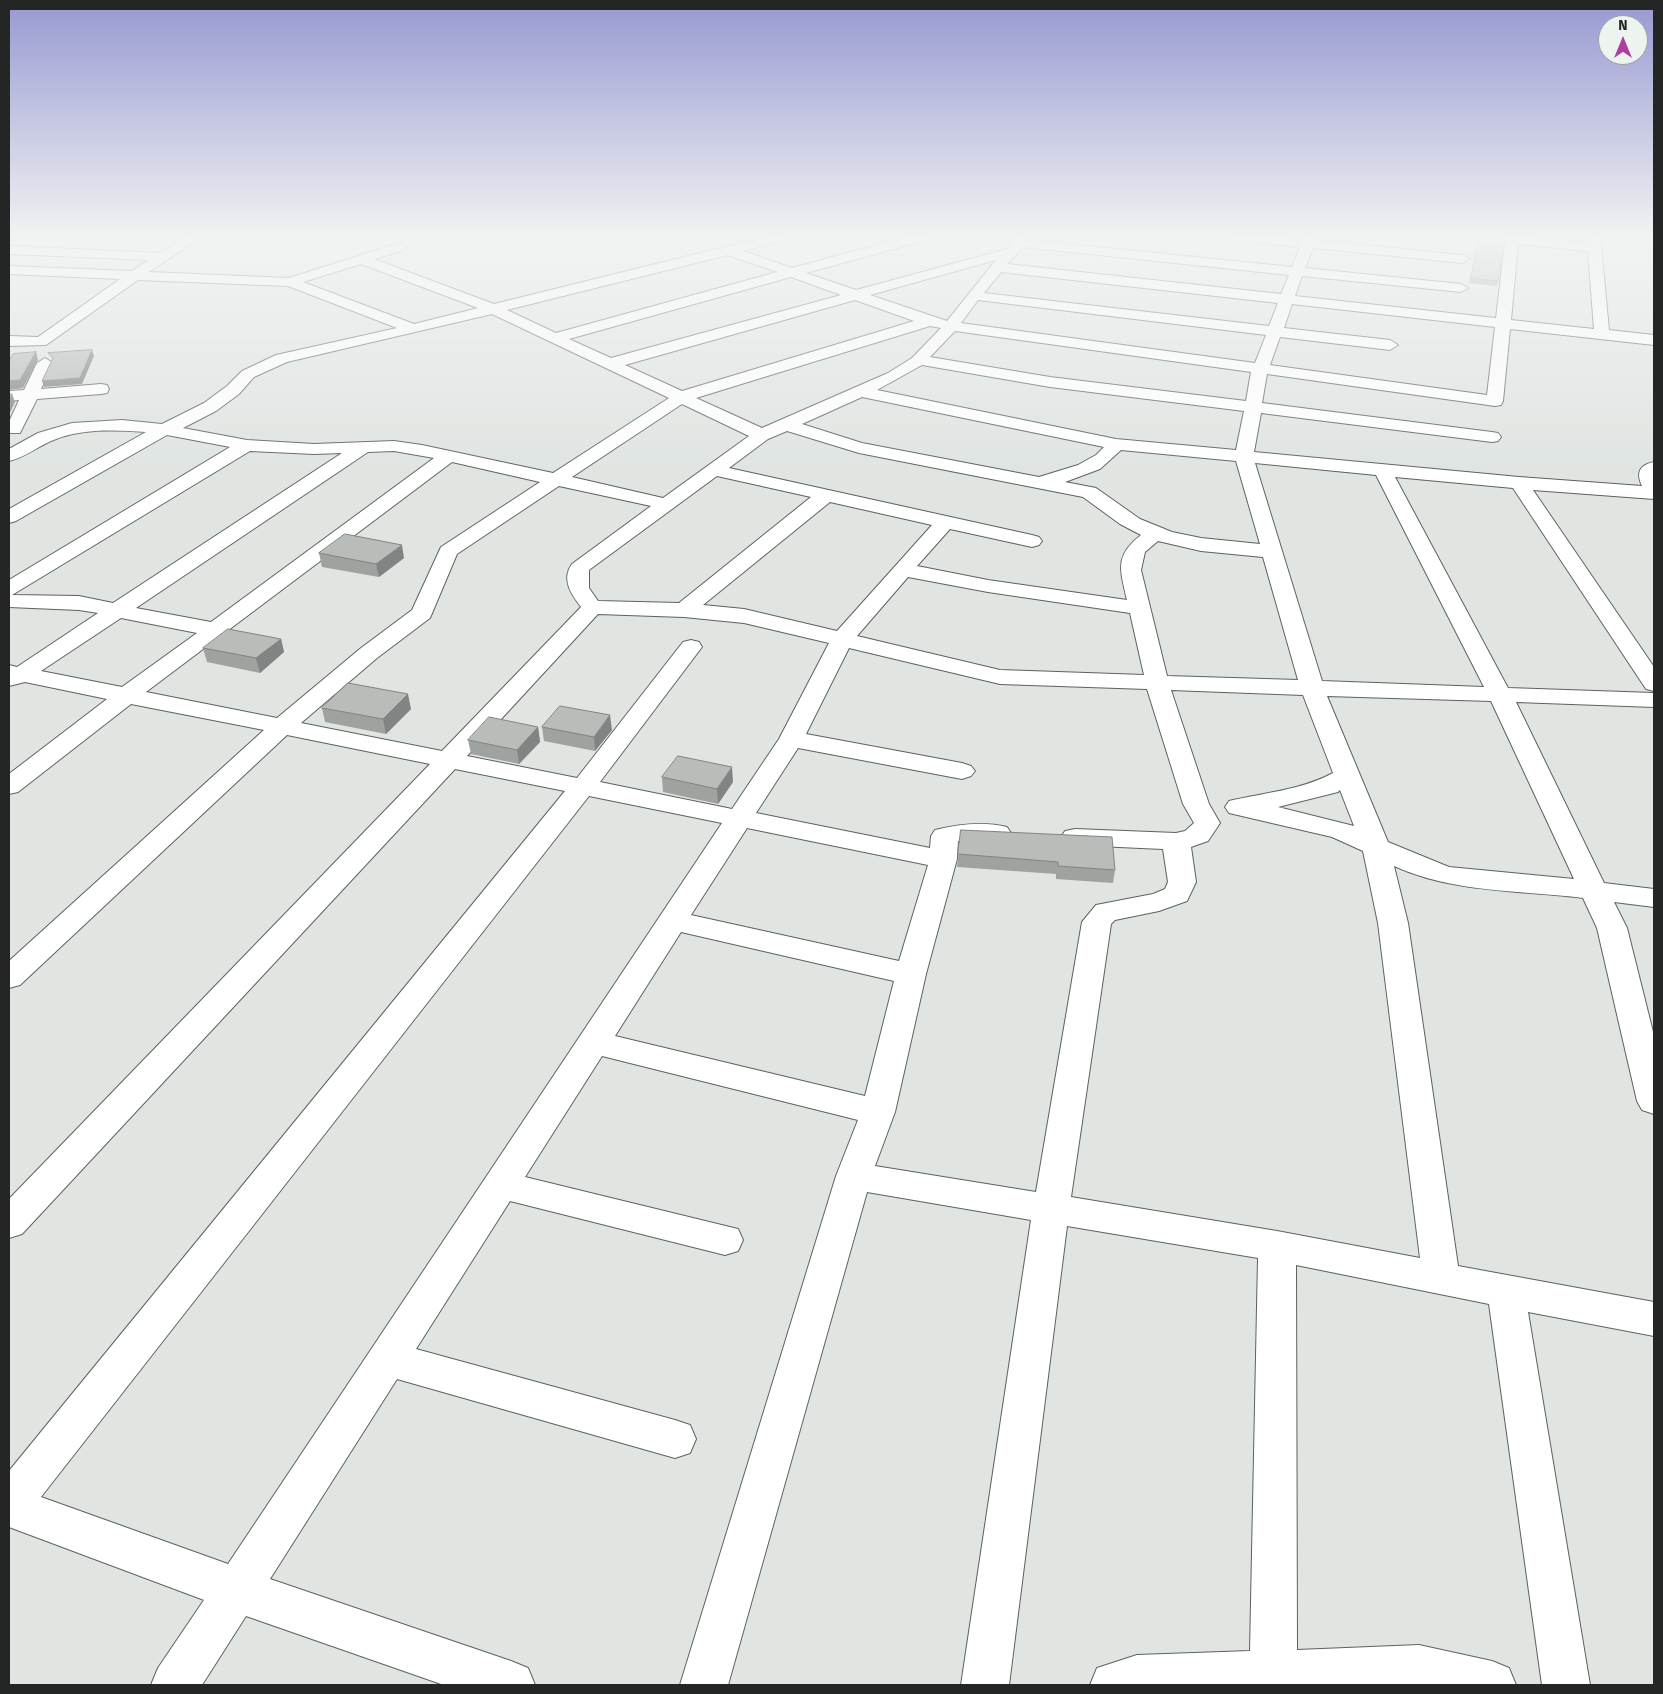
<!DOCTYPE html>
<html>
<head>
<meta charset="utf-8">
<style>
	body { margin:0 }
	#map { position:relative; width:1663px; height:1694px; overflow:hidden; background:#e0e5e2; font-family:"Fira Sans",sans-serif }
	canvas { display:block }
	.frame { position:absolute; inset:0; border:10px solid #242625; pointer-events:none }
	.north { position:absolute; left:1598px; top:15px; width:50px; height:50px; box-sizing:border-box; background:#edf3ef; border:1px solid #9da19e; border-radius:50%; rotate:0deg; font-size:14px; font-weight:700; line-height:20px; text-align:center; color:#242625 }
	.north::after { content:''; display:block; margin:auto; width:18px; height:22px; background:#ac3f9d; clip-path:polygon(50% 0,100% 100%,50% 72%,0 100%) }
</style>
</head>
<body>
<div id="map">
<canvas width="1663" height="1694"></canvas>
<div class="frame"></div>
<div class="north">N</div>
</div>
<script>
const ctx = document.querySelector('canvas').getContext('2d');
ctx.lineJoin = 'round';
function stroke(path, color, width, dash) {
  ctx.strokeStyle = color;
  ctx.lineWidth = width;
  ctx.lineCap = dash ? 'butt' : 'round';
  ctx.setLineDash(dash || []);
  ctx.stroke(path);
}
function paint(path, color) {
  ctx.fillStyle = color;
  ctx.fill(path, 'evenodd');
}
const minor = new Path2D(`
	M188,235h16l-55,37 140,6 110,-35 7,4 -2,3 -30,9 120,45 279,-69h24l-1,3 -53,13 49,17 121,-33h22l-1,3 -128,35 50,17 151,-41 12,-14h14l-3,5 262,27 8,-20 -80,-8 -6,-4h50l39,4 1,-4h13l-2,5 148,15 7,4 -7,4 -150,-15 -8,20 156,16 7,4 -7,4 -159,-16 -7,20 201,22 9,-76 -33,-3 -6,-4h47l74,8v-8h13l9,95 45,5v10l-144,-16 -7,72 -2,4 -6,1 -228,-32 -5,29 230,29 6,1 3,4 -3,4 -6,1 -231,-29 -7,39 265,25 123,9c-6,-13 -3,-21 12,-24v37l-121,-9 121,177v24l-8,-2 -133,-201 -118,-11 113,211 146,5v14l-138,-5 88,181 50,6v18l-40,-5 13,26 27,108v78l-12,-4 -5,-9 -40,-173 -14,-30c-63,-8 -130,-5 -189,-32l14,57 50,343 196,36v34l-126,-24 62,373h-48l-53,-381 -193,-39 1,385 122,-5 73,16 17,7 7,17h-426l7,-17 40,-13 113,-4 8,-393 -191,-32 -58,459h-48l70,-465 -164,-28 -139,493h-48l156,-509 22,-56 -256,-64 -77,121 213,52 5,11 -5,11 -13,4 -215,-54 -94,148 259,71 15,5 6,14 -6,14 -15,5 -278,-79 -127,200 241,82 17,7 7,17h-91l-198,-69 -44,69h-51l7,-17 46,-68 -195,-73v-56l556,-680 -110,-22 -433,465 -13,4v-39l421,-435 -143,-29 -267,250 -11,3v-27l255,-231 -133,-26 -113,88 -9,2v-20l98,-75 -82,-17 -16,4v-21l8,2 81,-54 -19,-3 -70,-3v-27l221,-133 -63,-12 -151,86 -7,2v-14l137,-77c-32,-2 -65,-4 -95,9 -14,6 -27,17 -42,20v-12l29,-16 34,-10 50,-3 40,4 42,-21 23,-17 15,-15 34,-16 121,-27 -109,-42 -150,-6 -92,65 -37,1v-10l29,1 82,-58 -111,-5v-8l123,5 17,-11 -140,-6v-8l152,7zM1518,244l70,7 6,78 -83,-9zM1023,247l266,28 -8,19 -274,-30zM728,255l49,17 -221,61 -49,-23zM996,260l-49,61 -77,-26zM361,264l117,44 -64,16 -111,-42zM1001,272l277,31 -9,23 -285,-33zM791,277l50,18 -230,63 -42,-19zM855,300l59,21 -232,70 -57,-26zM978,300l288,35 -11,28 -294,-40zM1292,304l203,23 -8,68 -217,-30 10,-28 110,13 8,-5 -8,-5 -106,-12zM492,314l177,84 -116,75 -131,-28 -28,-4 -80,3 -67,-4 -64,-12 33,-17 23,-17 15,-17 33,-15zM930,326l11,2 -29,30 -24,15 -126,55 -66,-30zM955,331l296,41 -5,29 -196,-24 -120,-20zM922,365l128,22 194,24 -8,39 -120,-11 -239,-49zM862,397l242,50 -8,8 -18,10 -39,12 -177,-34 -60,-19zM682,404l67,32 -86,62 -91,-21zM787,431l72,22 224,44 37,27 21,11c-27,21 -21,34 -14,65l-139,-20 -71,-14 33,-37 82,18 7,-2 3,-4 -3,-4 -7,-2 -303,-67 39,-29zM1121,450l115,11 24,83 -59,-6 -29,-6 -32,-13 -44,-31 -31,-6 35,-13zM250,451l64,3 28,-1 -229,150 -34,-7 -67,-1zM394,451l40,7 -223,164 -75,-14 232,-156zM452,462l88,20 -99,65 -29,63 -51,38 -84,70 -131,-26zM1255,463l121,12 108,212 -162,-6zM717,476l94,21 -132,106 -81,-2 -9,-13v-18zM559,486l92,20 -79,58c-11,15 -1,30 9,43l-139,144 -141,-28 76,-65 53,-40 27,-64zM830,502l102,23 -95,106 -93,-22 -41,-4zM1158,541l43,10 62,6 35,123 -131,-4 -26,-106 4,-18zM908,577l80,15 142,21 14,62 -144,-5 -143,-34zM598,614l86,3 60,6 85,20 -50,96 -47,70 -132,-27 102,-135 -3,-5 -8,-2 -8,2 -106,136 -110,-22zM121,618l76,15 -75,54 -81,-16zM849,648l151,36 147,5 36,115 11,19 -9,8 -9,2 -101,-4 -10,2 -4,6 4,6 10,2 88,4 5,33 -3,7 -12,5 -57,11 -14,17 -46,270 -161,-26 20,-54 31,-138 31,-115 1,-18h39l10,-2 4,-6 -4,-6c-24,-6 -48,-3 -72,3l-4,6 -1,12 -174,-35 42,-65 164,31 9,-3 4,-5 -4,-5 -9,-3 -156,-29zM1171,690l132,5 30,78c-31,17 -71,20 -104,28l-4,6 4,6 103,24 31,14 15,72 42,335 -143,-27 -206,-34 40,-273 4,-4 44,-9 28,-10 9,-19 -5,-35 17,-6 12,-18 -11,-19zM1327,696l164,5 83,178 -125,-12 -61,-25zM1340,790l14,36 -76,-19 60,-15zM589,796l133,27 -494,741 -187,-67zM747,828l181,37 -29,96 -208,-46zM681,932l213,49 -29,115 -250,-60z
	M619,235h14l-9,6 -5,-1z
	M45,358l8,5 -12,26 60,-5 6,1 2,4 -2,4 -6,1 -64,5 -17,34h-11v-11l10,-22 -10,1v-10l15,-1 13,-27z`);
const wall = new Path2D(`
	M21,235h96l-4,3z
	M1480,237l18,44 -1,5 -28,-3z
	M319,553l85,5 -25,19 -57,-10z
	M281,639l3,13 -24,21 -53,-11 -4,-14z
	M322,708l89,1 -25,25 -61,-12z
	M538,727l2,15 -21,22 -48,-10 -3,-14z
	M542,727l70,3 -17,21 -51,-10z
	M662,777l71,5 -15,22 -55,-12z
	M961,830l154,40 -2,13 -57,-4v-5l-99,-7z`);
const shadedWall = new Path2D(`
	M92,350l2,6 -12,28 -38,3 -2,-6z
	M36,352l2,8 -15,28 -14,2v-9z
	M12,394l3,8 -6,13v-14z
	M402,545l2,13 -25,19 -3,-13z
	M281,639l3,13 -24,21 -4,-15z
	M408,694l3,15 -25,25 -3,-15z
	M610,715l2,15 -17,21 -1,-14z
	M538,727l2,15 -21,22 -2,-14z
	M732,767l1,15 -15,22 -1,-15z`);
const building = new Path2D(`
	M1480,237l24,2 -6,42 -27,-3z
	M92,350l-12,28 -38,3 11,-23 -5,-5z
	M36,352l-16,28 -11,1v-20l4,-7z
	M9,394h3l-3,7z
	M345,534l57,11 -26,19 -57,-11z
	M228,629l53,10 -25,19 -53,-10z
	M348,683l60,11 -25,25 -61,-11z
	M560,706l50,9 -16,22 -52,-10z
	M489,717l49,10 -21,23 -49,-10z
	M678,756l54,11 -15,22 -55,-12z
	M961,830l151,7 3,33 -57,-4v-4l-100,-8z`);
stroke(minor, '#5d625f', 2);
paint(minor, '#fff');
paint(wall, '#9ea39f');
paint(shadedWall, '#818482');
paint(building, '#b8bdb9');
stroke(building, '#818482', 1);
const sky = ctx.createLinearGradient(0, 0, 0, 473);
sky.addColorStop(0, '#9799d2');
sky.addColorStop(0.5, '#f1f3f2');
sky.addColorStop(1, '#f1f3f200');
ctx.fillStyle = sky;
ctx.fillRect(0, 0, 1663, 473);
</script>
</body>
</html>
